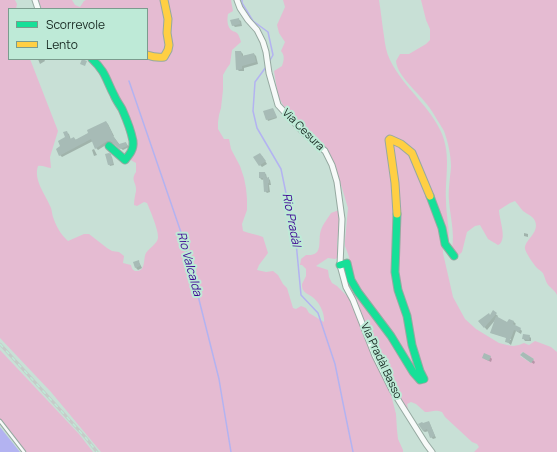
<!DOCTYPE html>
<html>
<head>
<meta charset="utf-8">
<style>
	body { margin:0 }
	#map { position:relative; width:557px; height:452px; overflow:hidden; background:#c8e0d6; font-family:Manrope,sans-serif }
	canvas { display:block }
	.legend { position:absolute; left:8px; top:8px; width:140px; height:52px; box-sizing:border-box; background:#beead7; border:1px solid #7b9c8e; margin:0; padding:5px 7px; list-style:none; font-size:12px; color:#172821 }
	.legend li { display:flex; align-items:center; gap:8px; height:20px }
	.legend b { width:20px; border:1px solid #7b9c8e }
</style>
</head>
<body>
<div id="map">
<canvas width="557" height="452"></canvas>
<ul class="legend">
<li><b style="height:5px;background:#16e098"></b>Scorrevole</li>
<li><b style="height:5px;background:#ffcf43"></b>Lento</li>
</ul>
</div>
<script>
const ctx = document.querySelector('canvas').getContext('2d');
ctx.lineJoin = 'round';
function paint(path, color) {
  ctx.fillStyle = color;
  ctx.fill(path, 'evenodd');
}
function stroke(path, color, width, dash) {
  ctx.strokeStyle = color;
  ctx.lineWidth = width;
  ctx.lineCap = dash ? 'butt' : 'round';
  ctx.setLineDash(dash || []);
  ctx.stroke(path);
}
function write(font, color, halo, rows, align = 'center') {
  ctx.font = font + ' Manrope,sans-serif';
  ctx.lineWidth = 4;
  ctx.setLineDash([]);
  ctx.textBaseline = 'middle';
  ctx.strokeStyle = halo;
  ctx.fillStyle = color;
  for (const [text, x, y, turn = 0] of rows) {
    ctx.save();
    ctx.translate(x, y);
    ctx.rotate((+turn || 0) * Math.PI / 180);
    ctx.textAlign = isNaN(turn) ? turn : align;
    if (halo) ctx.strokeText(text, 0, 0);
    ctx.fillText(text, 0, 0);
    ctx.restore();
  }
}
const green = new Path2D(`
	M0,0h15l2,4 -1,5h-7v50h21l28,72 -8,26 1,11c-5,0 -8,-3 -13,-2 -5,14 8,29 13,42 1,3 1,6 2,9 3,9 8,18 15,24l16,-7h5l18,14 5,3 7,1 5,4 -1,7 8,2c1,4 2,6 6,6 9,0 6,-13 9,-18 3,-5 11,-9 12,-15 1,-7 -8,-28 -11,-35l-3,-1 -7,4 -3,-1c0,-5 1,-9 2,-14 1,-9 -6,-10 0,-19v-9l-7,-4 1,-19 -16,-44 -22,-37h55v-2c12,5 18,8 24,-6l-5,-51h65l2,11 -5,3c-1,5 -1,12 3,16 4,3 2,0 6,3 2,2 3,6 4,9l-9,8 -2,14 -3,4 -4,7v15l-2,18 -2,7 -1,7v7l6,10h5l2,10 9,17 4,12 2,10 1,11v11l-5,14 1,7c7,3 13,3 20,6l5,16 -9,12 -2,5 9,2 7,-1 5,4 5,9 4,4 6,20 3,1 5,-3 5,2 3,5 15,9c1,-9 -5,-21 -13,-26 -3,-2 -6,-3 -8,-6 -1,-2 -1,-4 -1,-6l4,-8v-7l-4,-4h-2l1,-6 5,-4c19,1 11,-14 15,-25 2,-6 7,-12 10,-17l8,-3 1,2 -3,33 2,12 -4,2 -7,-1 -12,8 12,4 1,7 3,6 5,3 13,13 40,92 6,23 1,16 1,9 5,11v2h-302l-50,-60 -51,-54z
	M38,0h34l3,5 5,2 4,-6 2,-1h77l3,20v30l-6,6 -13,-4v-43h-105z
	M283,0h96c2,12 3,24 5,36 1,8 2,16 6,24 13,27 41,47 52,74 9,23 3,43 4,66 0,15 4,30 3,46l-31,-87 -27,-21 4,61 -2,54 28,125 -59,-82 -11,-22 -2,-17 -1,-3 -3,-8v-5l3,-33 -6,-20 -9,-25 -6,-13 -10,-13 -24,-20 -10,-12 -5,-9 -4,-25 8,-5c2,-6 3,-10 -1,-15l4,-9 -6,-9 -2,-8 8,-18z
	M421,0h136v295c-2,-4 -5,-6 -8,-9 -4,-4 -4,-11 -7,-14 -2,-2 -4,-3 -5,-4 -3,-3 -11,-15 -12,-19 -1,-9 15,-16 10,-28 -2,-5 -8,-7 -12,-10 -3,-3 -5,-7 -8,-10l-5,2 -11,7c0,7 6,24 3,30 -1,3 -2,4 -4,5l-10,-6 -8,-14 -5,1 -8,6 -5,20 -3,3 -3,-1 -4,-6c3,-14 -2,-33 -3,-47 -1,-11 1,-22 2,-34 0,-12 -3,-25 -7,-36 -5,-8 -10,-17 -15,-24 -9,-13 -32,-31 -33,-46l4,-7h9l17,-10 4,-4v-11l-4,-9z
	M394,142l16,12 23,54 10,36v9l10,44 12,22 11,10 23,14 8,2 6,1 6,-1 5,-2 5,2 6,-4 16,6 6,5v100h-83l5,-5 -2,-3 -5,-2 -27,-25 -3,-5c-7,-3 -11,0 -17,0l-9,-8 -5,-2 -4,2 1,5 -1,3 -14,-23 -16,-34 -23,-57 -7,-20 35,48 33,52 6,-11 -23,-87 -8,-136zM522,352l12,7 -3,4 -11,-7z
	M0,350l79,84 14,18h-69l-24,-29z`);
const water = new Path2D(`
	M0,427l20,25h-20z`);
const shadow = new Path2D(`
	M238,19l3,2 1,5 -7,1 -2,-2z
	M241,52l2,2v2l11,-2 2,2 2,8 -14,4v3h-5l-2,-2z
	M38,59h6l1,2 -5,3z
	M273,109l4,9 -9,3 -4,-9z
	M106,122l2,2 6,12h-1l7,9 6,-2 3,4 -6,3 -10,-7h-4l-11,7 -2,-2 -3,-7 -31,16 -2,-2 2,-8 4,-9v-6l3,2 2,6 3,-2 2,2 13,-7z
	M94,149l3,6 -3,1 -2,-6z
	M109,154l3,3 2,8 -4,1 -1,-2z
	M262,156l5,8 -5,3 -2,-2z
	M264,173l2,1 1,4h1l2,2 1,5h-2l1,7 -3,1 -2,-2 -1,-12 -2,1 -2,-2z
	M524,233l4,1v3l-4,-1z
	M138,261l2,3 2,4 -4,2 -2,-2z
	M493,312l5,4 -1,2 11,5 1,-3 5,2 2,2 -2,2 6,3 2,2 -1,3 -5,-3 -5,14 -5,-4 1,-2 4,1v-1l-19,-6 4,-14 -9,11 -8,-9 11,-5z
	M529,336l2,2v3h-6l-2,-3z
	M483,357h7l2,2 -1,3 -6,-3z
	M523,357l10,3 2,2 -1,2z
	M429,422l1,2 6,14 -3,1 -2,-2 -2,-6 -4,1 -2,-1v-7z`);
const stream = new Path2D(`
	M242,0v3l11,18 15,11 5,23 -4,7
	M266,67l-11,15 -2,29 4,17 24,41 15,73 5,53 17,18 17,51 18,88
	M129,81l56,163 34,135 12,73`);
const building = new Path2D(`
	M239,18l1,6 -8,2 -2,-6z
	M235,51h6l1,5 12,-3 2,9 -14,4v3l-6,1z
	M82,59l5,2 -2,5 -5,-2z
	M273,108l4,9 -11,3 -3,-9z
	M106,121l6,12v1l6,9 1,1 7,-2 1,4 -7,3 -10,-8h-3l-12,8 -4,-10 -32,17 -3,-7 4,-3 -2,-5 7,-4 -2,-5 4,-1 3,8 4,-2 1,3 13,-7 -1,-3z
	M109,153l2,1 2,10 -5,1 -3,-11z
	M260,153l6,8 -7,5 -6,-9z
	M259,172h6l1,6 3,-1v6h-1v8l-4,1 -1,-14h-4z
	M139,260l1,6 -5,2 -2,-6z
	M493,310l4,3 -13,15 -6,-7 11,-8 1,2z
	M496,316l11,6 2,-3 5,2 -1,3 8,4 -2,4 -5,-2 -5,13 -4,-1 1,-4 -16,-5z
	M523,334l7,1 -1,5 -7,-1z
	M523,352l11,7 -3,4 -11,-8z
	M484,353l7,3 -2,5 -7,-3z
	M429,421l6,15 -5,2 -3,-9 -4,2 -5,-7 4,-2 1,1z`);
const lane = new Path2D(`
	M0,421l24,31`);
const street = new Path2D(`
	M35,0l3,9
	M237,0l3,8 8,12 9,10 6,12 3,10 3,21 9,32 24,26 23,20 7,14 5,17 5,37 -2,46 6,22 7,13 22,56 17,34 34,54 6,8`);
const fast = new Path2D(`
	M92,59c14,13 14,21 22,36 2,5 5,9 8,14 4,9 9,21 11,32 1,8 -3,13 -8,19l-16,-14
	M430,196l12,32 3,16 9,12
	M340,265l7,-2 4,17 7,12 33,44 22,36 7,8 4,-1 -4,-8 -8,-26 -5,-29 -9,-26 -3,-18 2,-58`);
const slow = new Path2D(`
	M147,55c6,2 11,3 17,2l4,-7 1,-5 -2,-12 1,-14 -4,-19
	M397,214l-2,-31 -6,-43 1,-1 11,5 11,9 18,43`);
const rail = new Path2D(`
	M0,344l86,94 11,14`);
const streetNames = [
	["Via Cesura",303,130,45],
	["Via Pradàl Basso",381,361,65]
];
const waterNames = [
	["Rio Pradàl",291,220,79],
	["Rio Valcalda",189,264,75]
];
paint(green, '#e5bbd2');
paint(water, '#b3b3f1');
paint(shadow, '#0003');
stroke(stream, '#b3b3f1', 1.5);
paint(building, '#a7bbb6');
stroke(lane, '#96a9a1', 4.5);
stroke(street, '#96a9a1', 7);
stroke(fast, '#96a9a1', 9);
stroke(slow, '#96a9a1', 9);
stroke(lane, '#f7faf9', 2.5);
stroke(street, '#f7faf9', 5);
stroke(fast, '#16e098', 7);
stroke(slow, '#ffcf43', 7);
stroke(rail, '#c5ccc9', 3);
stroke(rail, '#beead7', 1.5, [4.5]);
write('11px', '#172821', '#beead7', streetNames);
write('italic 12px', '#3d0493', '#beead7', waterNames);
</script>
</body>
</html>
